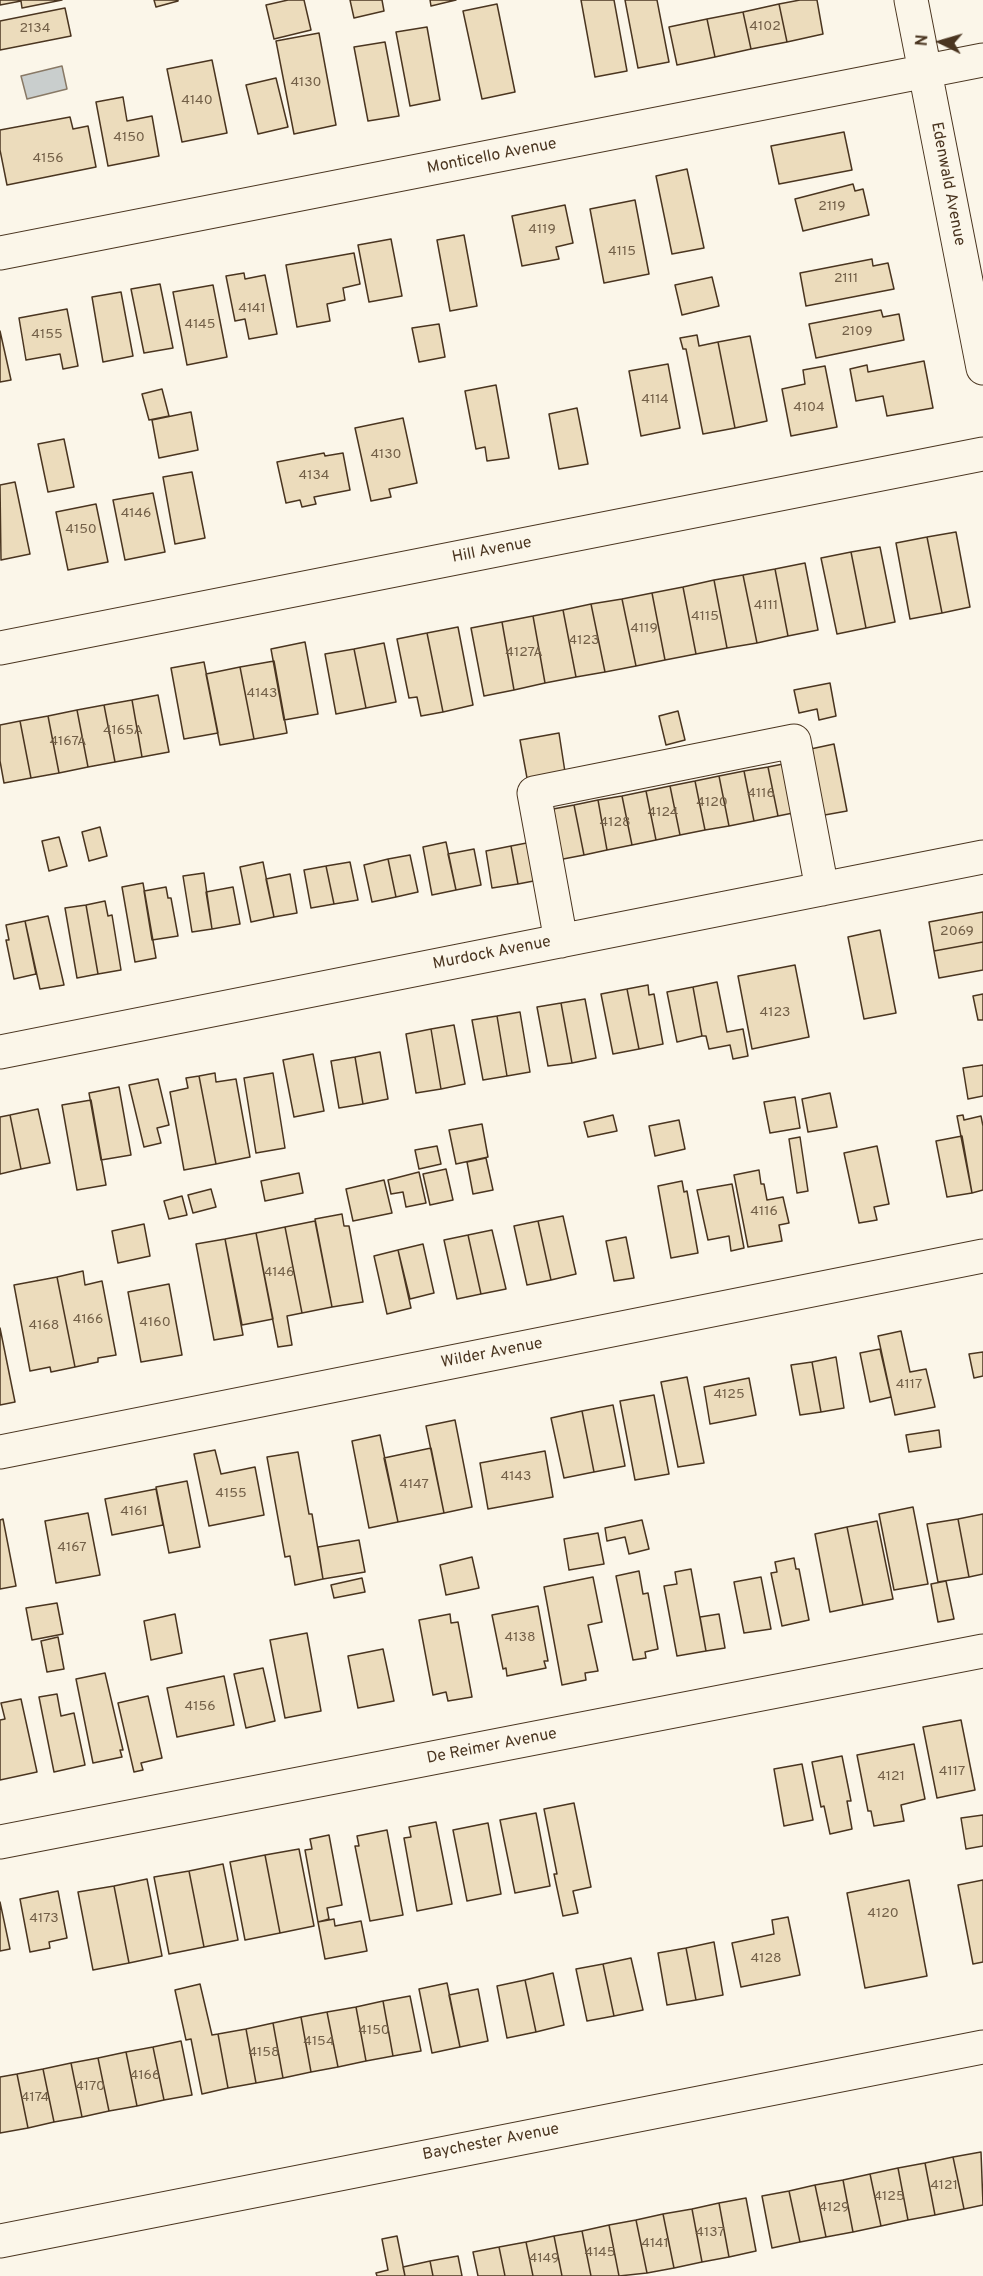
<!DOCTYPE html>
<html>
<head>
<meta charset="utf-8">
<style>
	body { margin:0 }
	#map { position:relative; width:983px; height:2276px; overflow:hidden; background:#fbf6e9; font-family:Overpass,sans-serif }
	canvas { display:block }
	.north { position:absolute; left:911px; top:12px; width:60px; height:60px; -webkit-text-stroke:4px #fbf6e9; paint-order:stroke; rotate:275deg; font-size:16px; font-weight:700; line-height:24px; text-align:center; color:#4a3520 }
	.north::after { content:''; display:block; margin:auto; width:21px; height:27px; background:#4a3520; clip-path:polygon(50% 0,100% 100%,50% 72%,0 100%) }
</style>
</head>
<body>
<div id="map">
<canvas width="983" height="2276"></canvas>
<div class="north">N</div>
</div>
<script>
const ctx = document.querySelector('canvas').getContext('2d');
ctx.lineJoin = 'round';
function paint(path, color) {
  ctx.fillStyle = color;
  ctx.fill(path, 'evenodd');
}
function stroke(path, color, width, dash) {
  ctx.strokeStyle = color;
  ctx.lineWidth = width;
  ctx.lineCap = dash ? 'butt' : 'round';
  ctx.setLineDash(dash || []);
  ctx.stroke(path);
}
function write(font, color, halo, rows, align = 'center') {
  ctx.font = font + ' Overpass,sans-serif';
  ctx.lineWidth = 4.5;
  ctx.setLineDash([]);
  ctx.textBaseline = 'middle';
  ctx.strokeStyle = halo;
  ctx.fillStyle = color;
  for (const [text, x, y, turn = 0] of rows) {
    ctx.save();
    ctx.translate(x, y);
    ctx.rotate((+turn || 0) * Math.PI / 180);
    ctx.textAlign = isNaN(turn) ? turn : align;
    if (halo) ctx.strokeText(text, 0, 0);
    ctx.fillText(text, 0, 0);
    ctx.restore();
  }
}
const water = new Path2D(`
	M62,66l5,23 -40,10 -6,-23z`);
const building = new Path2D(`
	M0,0h62l-40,8 -1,-7 -21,4z
	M154,0h24v1l-22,6z
	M288,0h16l7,30 -37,9 -8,-34z
	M350,0h32l2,11 -30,7z
	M430,0h26l-25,6z
	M581,0h33l13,71 -32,6z
	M625,0h32l12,62 -31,6z
	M800,0h17l6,34 -36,8 -8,-38z
	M497,4l18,88 -33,7 -19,-88z
	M779,4l8,38 -36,7 -8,-37z
	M65,8l6,28 -71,14v-29z
	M743,12l8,37 -36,8 -8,-38z
	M707,19l8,38 -38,8 -8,-38z
	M427,27l13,73 -30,6 -14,-74z
	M319,33l17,92 -42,9 -18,-93z
	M385,42l14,74 -31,5 -14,-74z
	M212,60l15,73 -45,9 -15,-73z
	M276,78l12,49 -30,7 -12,-49z
	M123,97l4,24 25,-5 7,40 -51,10 -12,-64z
	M70,117l3,12 15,-3 8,41 -89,18 -7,-35v-20z
	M844,132l8,38 -73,14 -8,-38z
	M687,169l17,79 -32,6 -16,-78z
	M853,184l2,7 8,-2 6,26 -66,16 -8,-32z
	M635,200l14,74 -45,9 -14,-74z
	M565,205l8,38 -17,4 3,12 -37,7 -10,-50z
	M464,235l13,71 -27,5 -13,-71z
	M391,239l11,57 -33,6 -11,-57z
	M354,253l6,31 -17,4 2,12 -18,4 3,17 -33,6 -11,-62z
	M872,259l1,7 15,-3 6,26 -88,17 -6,-33z
	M244,273l1,6 20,-4 12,59 -28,5 -4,-20 -10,2 -9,-45z
	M712,277l7,29 -37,9 -7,-30z
	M160,284l13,64 -29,5 -13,-64z
	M213,285l14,72 -40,8 -14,-73z
	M121,292l12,64 -30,6 -11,-65z
	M67,309l11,57 -15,3 -3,-15 -34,6 -7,-42z
	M881,310l2,7 16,-3 5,26 -88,18 -7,-34z
	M439,324l6,33 -26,5 -7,-34z
	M0,331l11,49 -11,2z
	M697,335l2,11 19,-4 17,86 -32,6 -17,-85h-3l-3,-11z
	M750,336l17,85 -32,7 -17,-86z
	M924,361l9,47 -46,8 -4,-20 -27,5 -6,-32 17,-4 1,7z
	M668,364l12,64 -39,8 -12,-65z
	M825,366l12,61 -46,9 -9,-47 23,-5 -2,-14z
	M496,385l13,73 -22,3 -2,-14 -9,2 -11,-58z
	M162,389l7,27 -20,4 -7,-26z
	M577,408l11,56 -29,5 -10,-55z
	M191,412l7,38 -39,8 -7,-38z
	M403,418l14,65 -28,6 2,8 -20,4 -16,-73z
	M64,439l10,48 -26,5 -10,-48z
	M324,453l1,3 18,-3 7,37 -36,7 2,7 -14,3 -2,-7 -14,3 -9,-41z
	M192,472l13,66 -30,6 -12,-67z
	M15,482l15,72 -29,6 -1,-75z
	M153,493l12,59 -40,8 -12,-60z
	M96,504l12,58 -40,8 -12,-58z
	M956,532l14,75 -28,6 -15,-76z
	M927,537l15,76 -32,6 -14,-76z
	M880,547l15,75 -29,6 -15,-76z
	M851,552l15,76 -29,6 -16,-76z
	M805,563l13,67 -30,6 -13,-67z
	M775,569l13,67 -31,7 -14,-68z
	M743,575l14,68 -30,5 -13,-68z
	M714,580l13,68 -31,6 -13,-67z
	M683,587l13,67 -31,6 -13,-67z
	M652,593l13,67 -29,6 -14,-67z
	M622,599l14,67 -31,6 -14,-68z
	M591,604l14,68 -29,5 -13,-67z
	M563,610l13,67 -31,6 -12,-67z
	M533,616l12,67 -31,7 -12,-68z
	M502,622l12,68 -30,6 -13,-68z
	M458,627l15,78 -30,7 -16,-79z
	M427,633l16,79 -22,4 -4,-19 -8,1 -12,-59z
	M305,642l13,72 -34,6 -13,-71z
	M384,643l12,59 -30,6 -12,-59z
	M354,649l12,59 -30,6 -11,-60z
	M274,661l13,72 -33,6 -14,-72z
	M204,662l14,71 -34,6 -13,-71z
	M240,667l14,72 -34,6 -14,-71z
	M830,683l6,33 -17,4 -2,-11 -18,4 -5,-23z
	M158,695l11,57 -27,5 -10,-57z
	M132,700l10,57 -27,5 -11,-57z
	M104,705l11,57 -27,5 -11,-57z
	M77,710l11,57 -29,6 -11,-57z
	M678,711l7,29 -19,5 -7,-29z
	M48,716l11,57 -28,5 -11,-57z
	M20,721l11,57 -27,5 -4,-22v-36z
	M559,733l6,39 -38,6 -7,-38z
	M834,744l13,67 -28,5 -13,-66z
	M793,762l10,49 -25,5 -10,-49z
	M768,767l10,49 -24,5 -10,-50z
	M744,771l10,50 -25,5 -10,-50z
	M719,776l10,50 -24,4 -10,-49z
	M695,781l10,49 -25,5 -10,-49z
	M670,786l10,49 -24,5 -10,-49z
	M646,791l10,49 -24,5 -10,-49z
	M622,796l10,49 -25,5 -9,-50z
	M598,800l9,50 -23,5 -10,-50z
	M574,805l10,50 -26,5 -10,-50z
	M100,827l7,29 -18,5 -7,-29z
	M59,837l8,29 -18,5 -7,-30z
	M537,841l7,38 -26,5 -7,-38z
	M446,842l10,48 -24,5 -9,-48z
	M511,846l7,38 -26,4 -6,-37z
	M474,849l7,36 -25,5 -8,-36z
	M410,855l8,37 -22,5 -8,-38z
	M388,859l8,38 -24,5 -8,-37z
	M263,862l11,55 -23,5 -11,-55z
	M350,862l8,38 -24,4 -8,-38z
	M326,866l8,38 -23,4 -7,-38z
	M204,873l8,56 -20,3 -9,-56z
	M290,874l7,39 -23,4 -8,-38z
	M143,883l13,75 -21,4 -13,-75z
	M166,887l2,11h3l7,38 -26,4 -8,-49z
	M233,887l7,37 -28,5 -6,-37z
	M105,901l3,15 4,-1 9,55 -23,4 -12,-69z
	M86,905l12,69 -21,4 -12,-70z
	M983,912v30l-49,9 -5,-29z
	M48,916l16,69 -24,4 -15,-68z
	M25,921l11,53 -22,5 -8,-39h3l-3,-15z
	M880,930l16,83 -32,6 -16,-82z
	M983,942v28l-44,8 -5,-27z
	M795,965l14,72 -57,12 -14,-73z
	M717,982l10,50 16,-3 5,27 -15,3 -3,-14 -21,4 -3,-13h-4l-9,-49z
	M648,985l1,10 5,-1 9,50 -24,5 -12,-60z
	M693,987l9,49 -25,6 -10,-50z
	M627,989l12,60 -26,5 -12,-60z
	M983,994v26h-5l-5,-24z
	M585,999l11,59 -24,5 -11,-60z
	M561,1003l11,60 -24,3 -11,-59z
	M520,1012l10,60 -23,4 -10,-60z
	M497,1016l10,60 -24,4 -11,-60z
	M454,1025l11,59 -24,5 -10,-60z
	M431,1029l10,60 -25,4 -10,-59z
	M380,1052l8,47 -25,5 -8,-47z
	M313,1054l11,57 -30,6 -11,-57z
	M355,1057l8,47 -24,4 -8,-47z
	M983,1065v31l-15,3 -5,-31z
	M215,1073l1,9 20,-3 14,78 -34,7 -17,-88z
	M273,1073l12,75 -29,5 -12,-75z
	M199,1076l17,88 -32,6 -14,-78 18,-4 -2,-10z
	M158,1079l11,46 -12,3 4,15 -17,4 -15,-62z
	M119,1087l12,68 -30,5 -12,-67z
	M830,1093l7,34 -29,5 -6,-33z
	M795,1097l5,31 -30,5 -6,-31z
	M91,1100l15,85 -29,5 -15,-85z
	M38,1109l12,54 -29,6 -11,-54z
	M10,1115l11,54 -21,5v-57z
	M613,1115l4,16 -29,6 -4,-15z
	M963,1115l1,5 17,-4 2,10v64l-11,3 -15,-77z
	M679,1120l6,29 -30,7 -6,-30z
	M482,1124l6,33 -32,7 -7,-34z
	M962,1136l10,57 -25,4 -11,-56z
	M800,1137l8,54 -11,2 -8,-54z
	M437,1146l4,18 -22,5 -4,-19z
	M877,1146l12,58 -15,3 3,13 -18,3 -15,-70z
	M486,1158l7,32 -20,4 -6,-32z
	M446,1169l7,31 -23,5 -7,-31z
	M759,1170l2,14h3l3,16 16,-3 6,26 -10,2 3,16 -34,6 -14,-72z
	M419,1172l7,31 -20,4 -3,-15 -12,2 -3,-14z
	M299,1173l4,20 -38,8 -4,-20z
	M384,1180l8,33 -39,8 -7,-32z
	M682,1181l2,11 3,-1 11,62 -27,5 -13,-72z
	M732,1184l12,64 -13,3 -2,-15 -21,4 -11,-50z
	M211,1189l5,18 -23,6 -5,-18z
	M182,1196l5,19 -18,4 -5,-18z
	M342,1214l2,12h5l14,76 -31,5 -17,-88z
	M563,1216l13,58 -25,6 -13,-59z
	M315,1221l17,86 -30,6 -17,-86z
	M538,1221l13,59 -24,5 -13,-59z
	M144,1224l6,32 -32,7 -6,-32z
	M285,1227l17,86 -15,3 5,29 -14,2 -22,-114z
	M492,1230l14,59 -25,5 -13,-59z
	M256,1233l17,86 -31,6 -17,-86z
	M468,1235l13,59 -24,5 -13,-59z
	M626,1237l8,41 -20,3 -8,-40z
	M225,1239l18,96 -29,5 -18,-96z
	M423,1244l11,49 -24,6 -12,-49z
	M398,1250l13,58 -24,6 -13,-58z
	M83,1271l2,14 17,-4 14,74 -18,3v4l-23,5 -18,-90z
	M57,1277l18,90 -24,5 -1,-5 -20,4 -16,-86z
	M169,1284l13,71 -41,7 -13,-70z
	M0,1328l15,74 -15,3z
	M901,1331l9,41 16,-3 9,38 -40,8 -17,-79z
	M880,1349l11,48 -21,5 -10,-49z
	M983,1352v24l-9,2 -5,-24z
	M836,1357l8,51 -23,4 -9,-50z
	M812,1362l9,50 -21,3 -9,-50z
	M687,1377l17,86 -26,4 -17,-85z
	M749,1378l7,37 -46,9 -6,-37z
	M654,1395l15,79 -34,6 -15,-79z
	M613,1405l12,61 -31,6 -12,-61z
	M582,1411l12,61 -30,6 -13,-60z
	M455,1420l17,87 -28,6 -18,-87z
	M939,1430l2,17 -32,5 -3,-17z
	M380,1435l18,87 -29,6 -17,-87z
	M431,1448l13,65 -46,9 -14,-64z
	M215,1450l6,24 34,-7 9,48 -55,11 -15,-72z
	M545,1451l8,46 -65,12 -8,-46z
	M298,1452l11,62h3l11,65 -28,6 -5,-29 -5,1 -18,-100z
	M187,1481l13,66 -31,6 -13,-66z
	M156,1489l7,36 -51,10 -7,-36z
	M913,1507l15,77 -34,6 -15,-76z
	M88,1513l12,62 -44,8 -11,-62z
	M983,1514v60l-14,3 -11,-58z
	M3,1519l13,67 -16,3v-69z
	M958,1519l11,58 -31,5 -11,-58z
	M642,1520l7,29 -20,5 -4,-17 -18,4 -2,-13z
	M877,1521l16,78 -30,6 -16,-78z
	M847,1527l16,78 -33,7 -15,-78z
	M598,1533l6,31 -35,6 -5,-31z
	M359,1540l6,32 -42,7 -5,-32z
	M472,1557l7,31 -33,7 -6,-30z
	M794,1558l2,11h3l10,51 -27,6 -11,-53 6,-1 -2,-10z
	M691,1569l15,82 -29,5 -13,-70 13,-2 -2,-12z
	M639,1571l4,23 5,-1 10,56 -13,3 1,6 -13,2 -17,-84z
	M593,1577l9,45 -14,3 10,46 -13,2 1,7 -24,5 -18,-98z
	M761,1577l10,52 -27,4 -10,-51z
	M362,1578l3,14 -31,6 -3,-13z
	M946,1581l8,38 -16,3 -7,-38z
	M57,1603l6,31 -31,6 -6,-32z
	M538,1606l10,55h-4l2,7 -39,8 -1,-8 -3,1 -11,-54z
	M175,1614l7,39 -31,7 -7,-39z
	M450,1614l1,9 7,-1 14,75 -24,4 -2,-9 -13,3 -14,-75z
	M719,1614l6,34 -19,3 -6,-34z
	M307,1633l14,78 -36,7 -15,-78z
	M58,1637l6,32 -17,3 -6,-31z
	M383,1649l11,52 -36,7 -10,-52z
	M263,1668l12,53 -29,7 -12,-54z
	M105,1673l18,77h-3l2,7 -29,6 -17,-84z
	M224,1676l10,49 -57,12 -10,-49z
	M57,1694l4,22 13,-3 11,52 -31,7 -15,-75z
	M148,1696l14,62 -21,5 2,7 -9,2 -16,-69z
	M21,1699l16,73 -37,8v-60l5,-1 -4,-16z
	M961,1720l14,70 -38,8 -14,-71z
	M914,1744l11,55 -24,6 3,16 -30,5 -3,-15h-3l-11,-56z
	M842,1756l9,45h-4l5,28 -22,5 -6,-28 -3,1 -9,-45z
	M802,1764l11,56 -29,6 -10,-57z
	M574,1803l17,84 -18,4 5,22 -15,3 -9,-42h3l-13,-65z
	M536,1813l14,73 -35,7 -15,-73z
	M983,1815v31l-17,3 -5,-31z
	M436,1822l16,82 -35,7 -13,-73 7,-1 -2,-10z
	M488,1823l13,71 -34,7 -14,-71z
	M387,1830l16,85 -33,6 -15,-75h4l-2,-10z
	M329,1835l13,70 -15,3 2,11 -11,3 -13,-72 7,-1 -2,-10z
	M299,1849l15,77 -34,7 -15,-78z
	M265,1855l15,78 -35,7 -15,-78z
	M223,1864l15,76 -34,7 -15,-76z
	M189,1871l15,76 -35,7 -15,-77z
	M147,1879l15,77 -33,7 -15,-77z
	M909,1880l18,96 -62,12 -18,-95z
	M983,1880v82l-10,2 -15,-79z
	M114,1886l15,77 -36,7 -15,-78z
	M58,1891l9,47 -18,4 1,6 -20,4 -10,-53z
	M0,1902l10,47 -10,2z
	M788,1917l12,58 -59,12 -9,-44 42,-9 -2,-14z
	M334,1919l1,7 26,-5 6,30 -42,8 -7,-37z
	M714,1942l9,53 -27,5 -10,-52z
	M686,1948l10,52 -29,5 -9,-52z
	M631,1958l12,52 -29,6 -11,-52z
	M603,1964l11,52 -27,5 -11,-52z
	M553,1973l11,52 -28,7 -11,-52z
	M525,1980l11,52 -29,6 -10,-52z
	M447,1983l13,64 -28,6 -13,-64z
	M200,1984l12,51 6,-1 10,54 -26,6 -11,-55 -5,1 -11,-50z
	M478,1989l10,52 -28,6 -11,-52z
	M410,1996l11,55 -28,5 -10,-55z
	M383,2001l10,55 -27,5 -10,-54z
	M356,2007l10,54 -28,6 -11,-55z
	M327,2012l11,55 -27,5 -10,-55z
	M301,2017l10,55 -28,6 -10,-55z
	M273,2023l10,55 -27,5 -10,-54z
	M246,2029l10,54 -28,5 -10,-54z
	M181,2041l11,54 -28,5 -11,-53z
	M153,2047l11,53 -27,6 -11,-54z
	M126,2052l11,54 -28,5 -11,-53z
	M98,2058l11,53 -27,6 -11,-54z
	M71,2063l11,54 -28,5 -11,-53z
	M43,2069l11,53 -26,6 -11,-54z
	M17,2074l11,54 -28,5v-56z
	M981,2152l2,53 -19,4 -11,-52z
	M953,2157l11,52 -29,6 -10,-52z
	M925,2163l10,52 -27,5 -10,-52z
	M898,2168l10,52 -27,6 -11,-52z
	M870,2174l11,52 -28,6 -10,-52z
	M843,2180l10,52 -27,5 -11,-52z
	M815,2185l11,52 -26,5 -11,-51z
	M789,2191l11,51 -28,6 -10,-52z
	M746,2198l10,53 -27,6 -10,-54z
	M719,2203l10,54 -27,5 -10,-53z
	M692,2209l10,53 -28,6 -11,-54z
	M663,2214l11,54 -27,5 -11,-53z
	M636,2220l11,53 -28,3 -10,-51z
	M609,2225l10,51h-28l-9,-45z
	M582,2231l9,45h-29l-8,-40z
	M397,2236l8,40h-28l-1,-3 12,-3 -6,-31z
	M554,2236l8,40h-29l-7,-34z
	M526,2242l7,34h-28l-6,-29z
	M499,2247l6,29h-27l-5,-24z
	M458,2256l4,20h-29l-3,-15z
	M430,2261l3,15h-28l-2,-9z`);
const minor = new Path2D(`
	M911,0l72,368
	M0,253l983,-193
	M0,648l983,-194
	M561,941l-27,-148 260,-52 28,148
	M0,1052l983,-195
	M0,1452l983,-196
	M0,1842l983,-191`);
const major = new Path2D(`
	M0,2241l983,-194`);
const numberNames = [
	["4102",765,27],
	["2134",35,29],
	["4130",306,83],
	["4140",197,101],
	["4150",129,138],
	["4156",48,159],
	["2119",832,207],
	["4119",542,230],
	["4115",622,252],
	["2111",846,279],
	["4141",252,309],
	["4145",200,325],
	["2109",857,332],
	["4155",47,335],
	["4114",655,400],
	["4104",809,408],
	["4130",386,455],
	["4134",314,476],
	["4146",136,514],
	["4150",81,530],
	["4111",766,606],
	["4115",705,617],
	["4119",644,629],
	["4123",584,641],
	["4127A",524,653],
	["4143",262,694],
	["4165A",123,731],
	["4167A",68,742],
	["4116",761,794],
	["4120",712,803],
	["4124",663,813],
	["4128",615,823],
	["2069",957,932],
	["4123",775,1013],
	["4116",764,1212],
	["4146",279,1273],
	["4166",88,1320],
	["4160",155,1323],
	["4168",44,1326],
	["4117",909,1385],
	["4125",729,1395],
	["4143",516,1477],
	["4147",414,1485],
	["4155",231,1494],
	["4161",134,1512],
	["4167",72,1548],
	["4138",520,1638],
	["4156",200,1707],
	["4117",952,1772],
	["4121",891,1777],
	["4120",883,1914],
	["4173",44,1919],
	["4128",766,1959],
	["4150",374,2031],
	["4154",319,2042],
	["4158",264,2053],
	["4166",145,2076],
	["4170",90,2087],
	["4174",35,2098],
	["4121",944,2186],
	["4125",889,2197],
	["4129",834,2208],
	["4137",710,2233],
	["4141",655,2244],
	["4145",600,2253],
	["4149",544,2259]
];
const streetNames = [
	["Monticello Avenue",492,157,-11],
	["Edenwald Avenue",947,184,79],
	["Hill Avenue",492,551,-11],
	["Murdock Avenue",492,954,-11],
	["Wilder Avenue",492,1354,-11],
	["De Reimer Avenue",492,1747,-11],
	["Baychester Avenue",491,2143,-11]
];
paint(water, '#c9cecd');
stroke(water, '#887966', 1.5);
paint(building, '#ecdcbc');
stroke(building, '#4a3520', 1.5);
stroke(minor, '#4a3520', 35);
stroke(major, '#4a3520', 35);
stroke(minor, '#fbf6e9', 33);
stroke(major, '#fbf6e9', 33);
write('14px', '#725f47', null, numberNames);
write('16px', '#4a3520', '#fbf6e9', streetNames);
</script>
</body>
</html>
